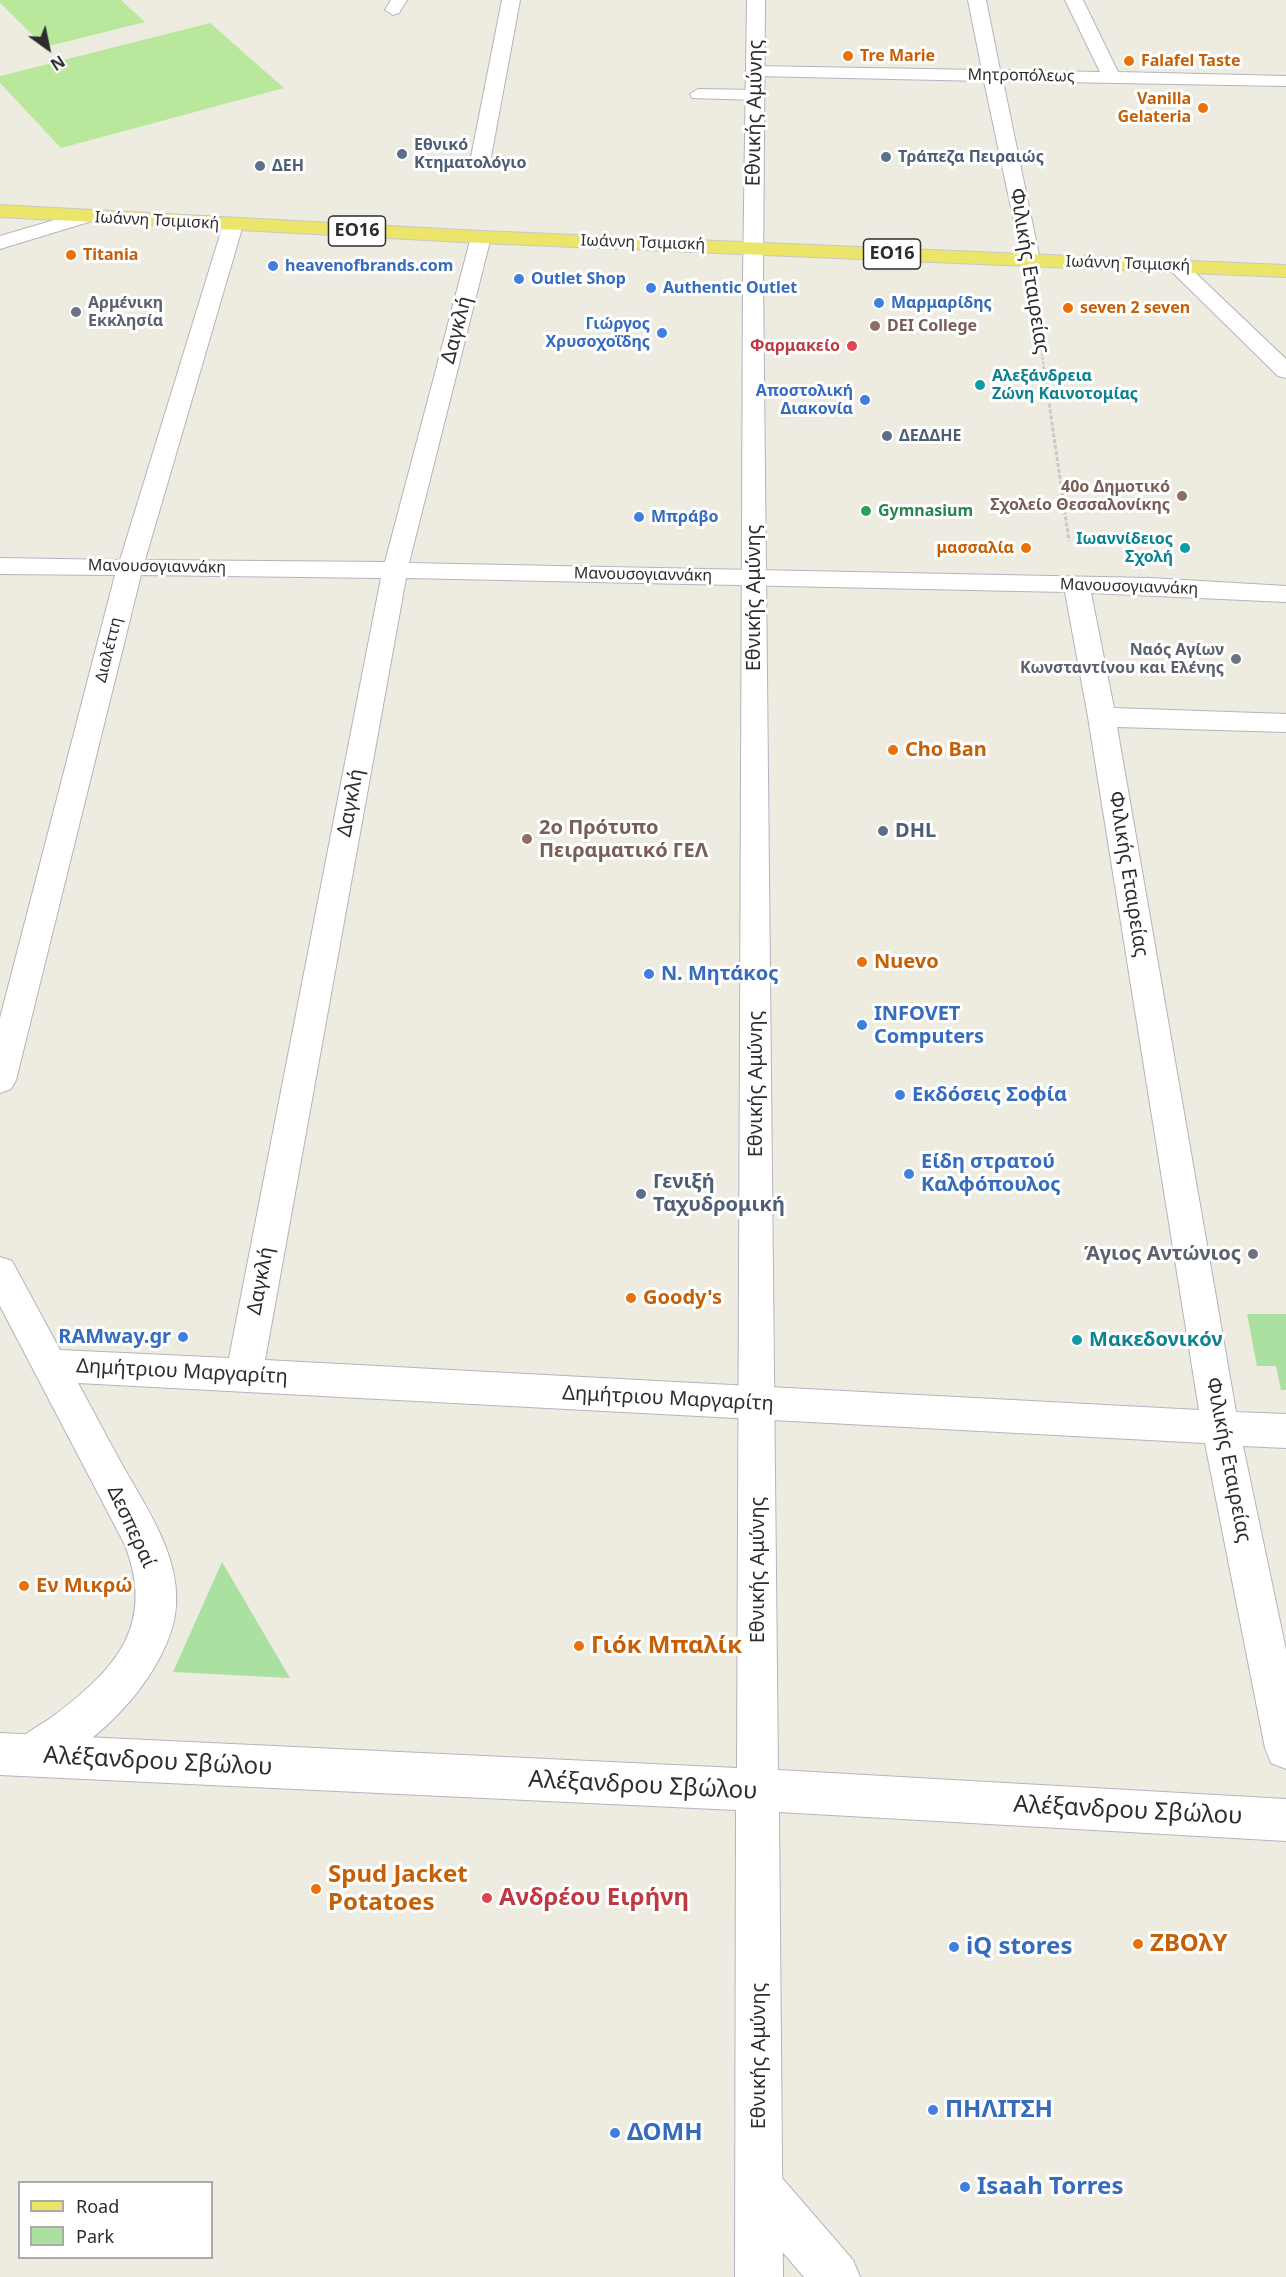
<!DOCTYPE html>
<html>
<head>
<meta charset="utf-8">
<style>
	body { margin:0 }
	#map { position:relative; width:1286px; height:2277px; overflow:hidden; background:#eeebe1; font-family:"Noto Sans",sans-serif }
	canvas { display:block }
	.legend { position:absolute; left:18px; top:2181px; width:195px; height:78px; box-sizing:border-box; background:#fff; border:2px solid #ababab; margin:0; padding:8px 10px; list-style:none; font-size:18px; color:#2d2d2d }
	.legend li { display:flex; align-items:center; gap:12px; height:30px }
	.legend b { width:30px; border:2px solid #ababab }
	.north { position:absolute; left:18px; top:18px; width:60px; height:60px; -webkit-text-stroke:4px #fff; paint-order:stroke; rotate:147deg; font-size:16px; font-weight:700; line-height:24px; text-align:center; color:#2d2d2d }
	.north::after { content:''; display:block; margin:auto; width:21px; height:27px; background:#2d2d2d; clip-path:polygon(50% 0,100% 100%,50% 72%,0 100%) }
</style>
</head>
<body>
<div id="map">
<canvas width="1286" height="2277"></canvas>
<ul class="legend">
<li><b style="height:8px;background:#ebe569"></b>Road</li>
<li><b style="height:16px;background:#aae1a0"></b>Park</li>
</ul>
<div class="north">N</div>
</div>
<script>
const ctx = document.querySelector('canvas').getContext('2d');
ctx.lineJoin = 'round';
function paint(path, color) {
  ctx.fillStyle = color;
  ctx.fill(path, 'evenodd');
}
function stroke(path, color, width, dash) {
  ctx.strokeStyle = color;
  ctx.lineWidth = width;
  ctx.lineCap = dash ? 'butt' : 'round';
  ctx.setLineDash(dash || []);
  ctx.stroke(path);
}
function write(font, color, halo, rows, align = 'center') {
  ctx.font = font + ' "Noto Sans",sans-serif';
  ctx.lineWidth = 6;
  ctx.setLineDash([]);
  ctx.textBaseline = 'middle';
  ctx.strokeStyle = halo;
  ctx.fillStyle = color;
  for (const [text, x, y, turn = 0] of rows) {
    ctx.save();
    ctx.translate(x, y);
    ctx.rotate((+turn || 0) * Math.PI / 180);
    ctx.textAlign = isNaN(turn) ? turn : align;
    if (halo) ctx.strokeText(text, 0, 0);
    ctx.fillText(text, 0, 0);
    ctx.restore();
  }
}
const green = new Path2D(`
	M1247,1314h39v76h-5l-5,-24h-19z
	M222,1562l68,116 -117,-6z`);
const pitch = new Path2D(`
	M0,0h121l24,22 -100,25 -45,-44z
	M210,23l74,65 -223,60 -61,-65v-7z`);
const pathFar1 = new Path2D(`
	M1035,299l9,70`);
const path = new Path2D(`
	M1044,368l25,173`);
const lane = new Path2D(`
	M391,0h16l-8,13 -6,2 -8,-5z
	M698,89l57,1 8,5 -8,5 -63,-2 -2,-4z`);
const street = new Path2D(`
	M502,0h18l-29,157 -10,6 -10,-6z
	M968,0h18l14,70 100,2 -35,-72h18l35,72 168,4v10l-283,-5 37,179 -3,4h-14l-39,-183 -229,-5 -9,-5 9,-5 227,4z
	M85,211l7,2 3,4 -3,4 -92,28v-13z
	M233,219l7,2 3,4 -98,335 240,2 86,-325 3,-4h14l3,4 -82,326 741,15 136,8v16l-195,-9 23,115 172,6v18l-169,-5 119,685 50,2v34l-43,-2 43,204v119l-15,-6 -6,-15 -60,-305 -1127,-60c14,25 27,51 41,76 24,44 61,94 57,147 -2,33 -24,69 -45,94 -27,31 -62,60 -101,76l-15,-6 -6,-15c9,-21 29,-27 47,-41 62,-47 99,-90 69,-169l-125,-239v-49l12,4 48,89 169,8 152,-780 -240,-3 -125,505 -5,9 -11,4v-75l115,-443 -115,-1v-16l120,2 103,-335 3,-4zM406,578l659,14 23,125 111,693 -934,-50z
	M1177,260l7,2 102,97v19l-8,-2 -108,-106 -3,-4 3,-4z
	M759,2164l17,7 77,89 7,17h-56l-62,-72 -7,-17 7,-17z`);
const secondary = new Path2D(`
	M747,0h18l-2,275 15,1495 508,29v42l-507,-29 4,465h-48l1,-467 -736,-35v-42l737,35 6,-1493z`);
const primary = new Path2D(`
	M0,205l481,26 805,34v12l-805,-34 -481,-26z`);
const markers = [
	[848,56,6,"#e8710a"],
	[1129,61,6,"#e8710a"],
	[1203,108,6,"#e8710a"],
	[402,154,6,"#5c6f8a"],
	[886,157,6,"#5c6f8a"],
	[260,166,6,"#5c6f8a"],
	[71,255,6,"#e8710a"],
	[273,266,6,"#3f7fe0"],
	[519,279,6,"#3f7fe0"],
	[651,288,6,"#3f7fe0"],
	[879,303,6,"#3f7fe0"],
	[1068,308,6,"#e8710a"],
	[76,312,6,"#6b7280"],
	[875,326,6,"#8d6e63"],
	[662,333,6,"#3f7fe0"],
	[852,346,6,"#e0444e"],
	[980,385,6,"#0f9aa8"],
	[865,400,6,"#3f7fe0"],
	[887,436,6,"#5c6f8a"],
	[1182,496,6,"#8d6e63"],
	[866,511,6,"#2e9e5b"],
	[639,517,6,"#3f7fe0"],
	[1026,548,6,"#e8710a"],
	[1185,548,6,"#0f9aa8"],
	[1236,659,6,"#6b7280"],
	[893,750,6,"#e8710a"],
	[883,831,6,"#5c6f8a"],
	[527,839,6,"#8d6e63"],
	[862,962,6,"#e8710a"],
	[649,974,6,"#3f7fe0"],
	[862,1025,6,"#3f7fe0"],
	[900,1095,6,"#3f7fe0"],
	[909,1174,6,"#3f7fe0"],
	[641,1194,6,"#5c6f8a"],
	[1253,1254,6,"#6b7280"],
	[631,1298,6,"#e8710a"],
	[183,1337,6,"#3f7fe0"],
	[1077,1340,6,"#0f9aa8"],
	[24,1586,6,"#e8710a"],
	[579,1646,6,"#e8710a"],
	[316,1889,6,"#e8710a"],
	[487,1898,6,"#e0444e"],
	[1138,1944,6,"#e8710a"],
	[954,1947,6,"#3f7fe0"],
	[933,2110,6,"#3f7fe0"],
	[615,2133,6,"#3f7fe0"],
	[965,2187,6,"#3f7fe0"]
];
const farFoodnames = [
	["Tre Marie",860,56],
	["Falafel Taste",1141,61],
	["Vanilla",1191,99,"right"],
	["Gelateria",1191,117,"right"],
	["Titania",83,255],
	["seven 2 seven",1080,308],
	["μασσαλία",1014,548,"right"]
];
const farStreetnames = [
	["Μητροπόλεως",1021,76,1],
	["Ιωάννη Τσιμισκή",157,221,3],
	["Ιωάννη Τσιμισκή",643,243,2],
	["Ιωάννη Τσιμισκή",1128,264,2],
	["Μανουσογιαννάκη",157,567,1],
	["Μανουσογιαννάκη",643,575,1],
	["Μανουσογιαννάκη",1129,587,2],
	["Διαλέττη",109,650,-76]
];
const farServicenames = [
	["Εθνικό",414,145],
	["Κτηματολόγιο",414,163],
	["Τράπεζα Πειραιώς",898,157],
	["ΔΕΗ",272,166],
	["ΔΕΔΔΗΕ",899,436]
];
const farShopnames = [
	["heavenofbrands.com",285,266],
	["Outlet Shop",531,279],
	["Authentic Outlet",663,288],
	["Μαρμαρίδης",891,303],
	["Γιώργος",650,324,"right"],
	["Χρυσοχοΐδης",650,342,"right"],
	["Αποστολική",853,391,"right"],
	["Διακονία",853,409,"right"],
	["Μπράβο",651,517]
];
const farWorshipnames = [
	["Αρμένικη",88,303],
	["Εκκλησία",88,321],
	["Ναός Αγίων",1224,650,"right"],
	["Κωνσταντίνου και Ελένης",1224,668,"right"]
];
const farEducationnames = [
	["DEI College",887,326],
	["40o Δημοτικό",1170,487,"right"],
	["Σχολείο Θεσσαλονίκης",1170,505,"right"]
];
const farHealthnames = [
	["Φαρμακείο",840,346]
];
const farCulturenames = [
	["Αλεξάνδρεια",992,376],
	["Ζώνη Καινοτομίας",992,394],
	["Ιωαννίδειος",1173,539,"right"],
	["Σχολή",1173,557,"right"]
];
const farLeisurenames = [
	["Gymnasium",878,511]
];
const shields = [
	[357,231,57],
	[892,254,57]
];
const shieldNames = [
	["ΕΟ16",357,231],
	["ΕΟ16",892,254]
];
const streetNames = [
	["Εθνικής Αμύνης",755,113,-89],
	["Φιλικής Εταιρείας",1029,271,81],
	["Δαγκλή",457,330,-75],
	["Εθνικής Αμύνης",754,598,-90],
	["Δαγκλή",351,803,-79],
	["Φιλικής Εταιρείας",1128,874,81],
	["Εθνικής Αμύνης",756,1084,-90],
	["Δαγκλή",261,1281,-79],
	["Δημήτριου Μαργαρίτη",182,1372,3],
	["Δημήτριου Μαργαρίτη",668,1399,3],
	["Φιλικής Εταιρείας",1228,1460,79],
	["Δεσπεραί",131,1527,65],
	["Εθνικής Αμύνης",758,1570,-90],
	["Εθνικής Αμύνης",759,2056,-90]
];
const foodNames = [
	["Cho Ban",905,750],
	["Nuevo",874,962],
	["Goody's",643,1298],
	["Εν Μικρώ",36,1586]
];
const educationNames = [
	["2ο Πρότυπο",539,828],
	["Πειραματικό ΓΕΛ",539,851]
];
const serviceNames = [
	["DHL",895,831],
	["Γενιξή",653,1182],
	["Ταχυδρομική",653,1205]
];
const shopNames = [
	["Ν. Μητάκος",661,974],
	["INFOVET",874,1014],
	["Computers",874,1037],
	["Εκδόσεις Σοφία",912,1095],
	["Είδη στρατού",921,1162],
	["Καλφόπουλος",921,1185],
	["RAMway.gr",171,1337,"right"]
];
const worshipNames = [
	["Άγιος Αντώνιος",1241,1254]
];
const cultureNames = [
	["Μακεδονικόν",1089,1340]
];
const nearFoodnames = [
	["Γιόκ Μπαλίκ",591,1646],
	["Spud Jacket",328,1875],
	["Potatoes",328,1903],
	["ΖΒΟλΥ",1150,1944]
];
const nearStreetnames = [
	["Αλέξανδρου Σβώλου",158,1762,3],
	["Αλέξανδρου Σβώλου",643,1786,3],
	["Αλέξανδρου Σβώλου",1128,1811,3]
];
const nearHealthnames = [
	["Ανδρέου Ειρήνη",499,1898]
];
const nearShopnames = [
	["iQ stores",966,1947],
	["ΠΗΛΙΤΣΗ",945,2110],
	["ΔΟΜΗ",627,2133],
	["Isaah Torres",977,2187]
];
paint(green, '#aae1a0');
paint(pitch, '#b9e89d');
stroke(lane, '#b4b4c0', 2);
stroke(street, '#b4b4c0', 2);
stroke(secondary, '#b4b4c0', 2);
stroke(primary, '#c8c8c8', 2);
stroke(pathFar1, '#c8c8c8', 2, [3, 1.5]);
stroke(path, '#c8c8c8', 3, [4, 2]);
paint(lane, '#fff');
paint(street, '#fff');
paint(secondary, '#fff');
paint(primary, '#ebe569');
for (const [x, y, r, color] of markers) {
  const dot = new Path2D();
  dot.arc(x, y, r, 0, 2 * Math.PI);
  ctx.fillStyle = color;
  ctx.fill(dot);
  stroke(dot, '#fff', 2);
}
write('bold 16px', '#c56008', '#fff', farFoodnames, 'left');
write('16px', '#2d2d2d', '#fff', farStreetnames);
write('bold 16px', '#4e5e75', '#fff', farServicenames, 'left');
write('bold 16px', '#366cbe', '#fff', farShopnames, 'left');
write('bold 16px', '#5b616d', '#fff', farWorshipnames, 'left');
write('bold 16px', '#785e54', '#fff', farEducationnames, 'left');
write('bold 16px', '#be3a42', '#fff', farHealthnames, 'right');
write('bold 16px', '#0d838f', '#fff', farCulturenames, 'left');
write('bold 16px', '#27864d', '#fff', farLeisurenames, 'left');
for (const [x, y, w] of shields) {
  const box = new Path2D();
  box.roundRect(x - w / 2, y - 15, w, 30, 4.5);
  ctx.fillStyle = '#fff';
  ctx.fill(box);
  stroke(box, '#2d2d2d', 1.5);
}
write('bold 18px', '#2d2d2d', null, shieldNames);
write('20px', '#2d2d2d', '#fff', streetNames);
write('bold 20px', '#c56008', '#fff', foodNames, 'left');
write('bold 20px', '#785e54', '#fff', educationNames, 'left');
write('bold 20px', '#4e5e75', '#fff', serviceNames, 'left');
write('bold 20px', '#366cbe', '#fff', shopNames, 'left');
write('bold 20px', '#5b616d', '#fff', worshipNames, 'right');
write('bold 20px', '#0d838f', '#fff', cultureNames, 'left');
write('bold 24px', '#c56008', '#fff', nearFoodnames, 'left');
write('24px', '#2d2d2d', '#fff', nearStreetnames);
write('bold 24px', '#be3a42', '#fff', nearHealthnames, 'left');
write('bold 24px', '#366cbe', '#fff', nearShopnames, 'left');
</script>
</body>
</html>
